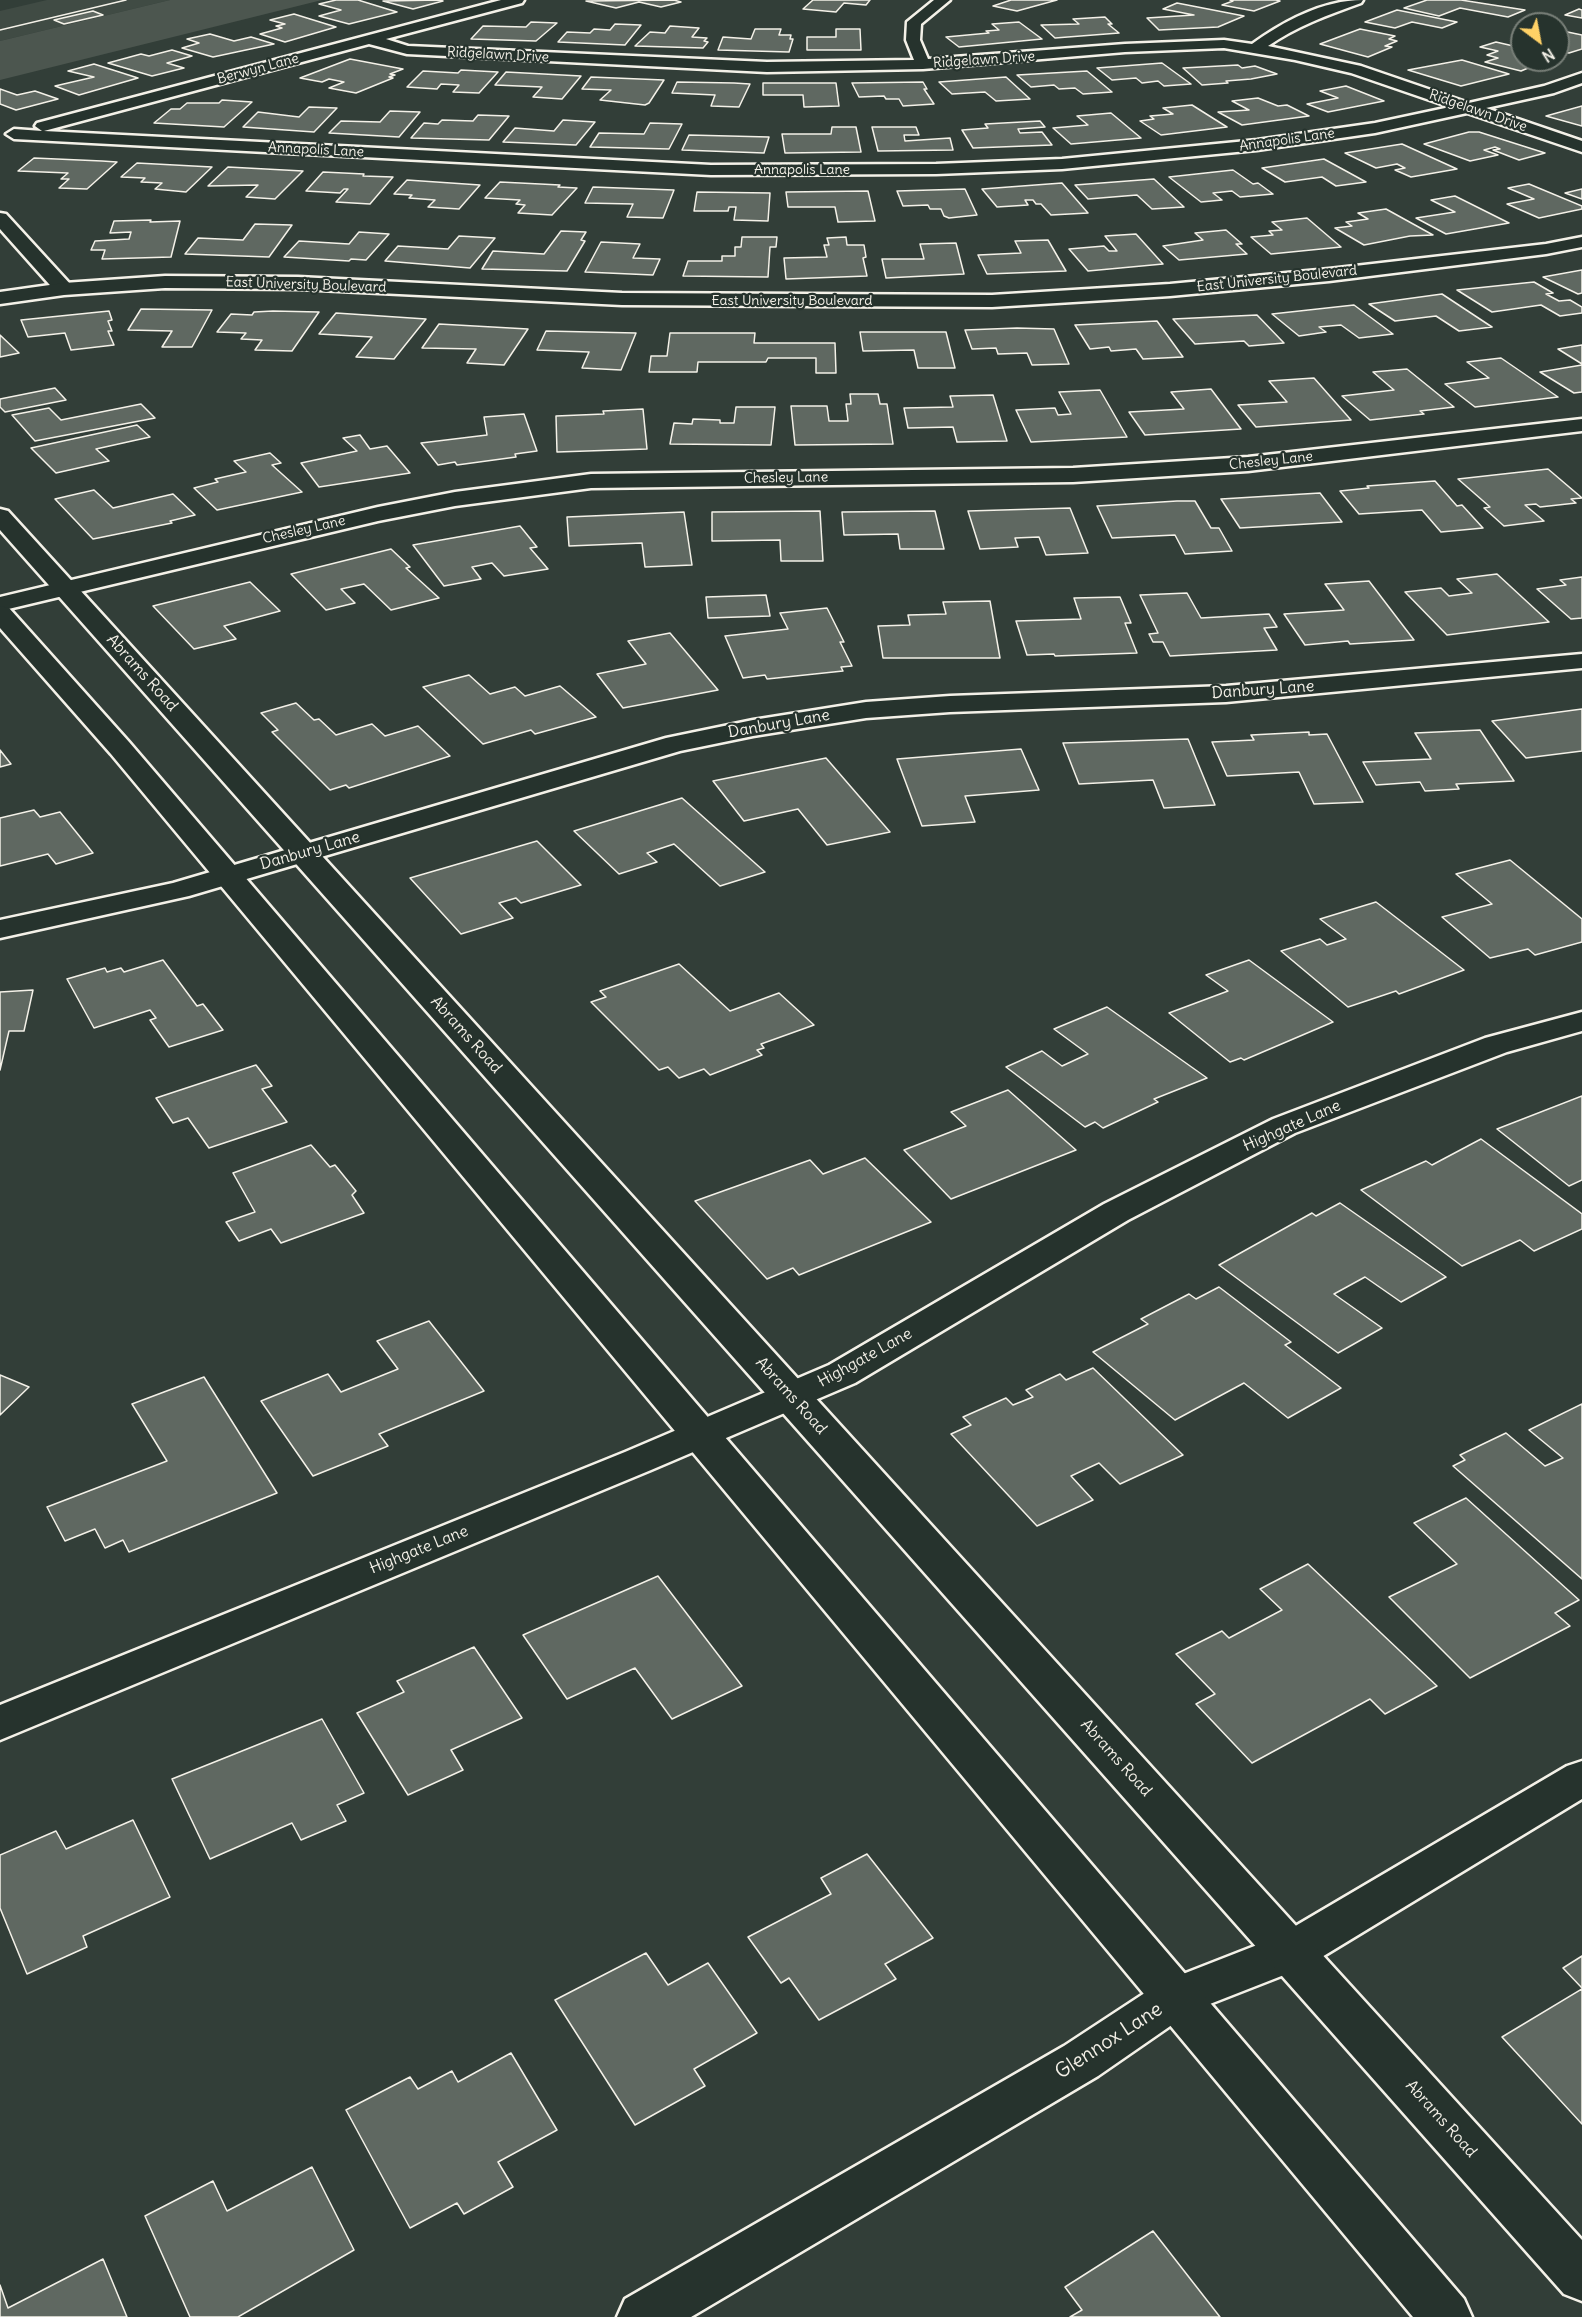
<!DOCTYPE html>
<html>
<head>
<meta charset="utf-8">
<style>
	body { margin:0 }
	#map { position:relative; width:1582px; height:2317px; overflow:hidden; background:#323e38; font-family:Delius,sans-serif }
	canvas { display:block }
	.north { position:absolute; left:1510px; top:12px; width:60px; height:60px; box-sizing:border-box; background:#26332d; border:2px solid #787f78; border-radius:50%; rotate:148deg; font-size:16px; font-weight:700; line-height:24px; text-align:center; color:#f4f1e8 }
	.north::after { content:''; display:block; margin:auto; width:21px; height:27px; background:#ffd166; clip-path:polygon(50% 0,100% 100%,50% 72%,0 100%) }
</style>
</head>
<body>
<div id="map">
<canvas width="1582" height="2317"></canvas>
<div class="north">N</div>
</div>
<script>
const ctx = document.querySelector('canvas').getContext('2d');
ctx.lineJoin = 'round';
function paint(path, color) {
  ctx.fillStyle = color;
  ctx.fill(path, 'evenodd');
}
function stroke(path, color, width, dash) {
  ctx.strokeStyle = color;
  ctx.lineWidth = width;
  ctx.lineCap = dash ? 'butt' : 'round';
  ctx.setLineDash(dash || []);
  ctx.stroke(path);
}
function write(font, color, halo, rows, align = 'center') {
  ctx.font = font + ' Delius,sans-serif';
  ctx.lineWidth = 4.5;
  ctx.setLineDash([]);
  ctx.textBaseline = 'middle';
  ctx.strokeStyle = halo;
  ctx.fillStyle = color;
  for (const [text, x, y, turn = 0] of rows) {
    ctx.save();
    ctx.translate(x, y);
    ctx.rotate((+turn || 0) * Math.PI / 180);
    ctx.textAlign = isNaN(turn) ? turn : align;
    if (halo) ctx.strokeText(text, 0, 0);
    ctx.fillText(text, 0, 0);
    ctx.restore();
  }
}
const built = new Path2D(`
	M47,0h123l-170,41v-30z`);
const green = new Path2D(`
	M170,0h152l-322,80v-39z`);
const building = new Path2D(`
	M336,0h22l39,12 -48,12 -30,-8 22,-6 -22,-6z
	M440,0l3,1 -30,8 -30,-8z
	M674,0l7,2 -20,5 -22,-5 -23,6 -30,-7z
	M813,0h57l-4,5 -22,-2 -8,9 -33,-3z
	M1011,0h46l-40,11 -24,-5z
	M1230,0h46l4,1 -26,10 -32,-6 11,-4z
	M1427,0h34l64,10 -17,7 -48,-9 -21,8 -35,-8z
	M1177,3l67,13 -26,11 -59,3 -12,-12 47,-3 -31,-6z
	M1579,9l3,1v8l-17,-3z
	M1397,10l60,12 -15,6 -30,-6 -17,6 -30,-6z
	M93,11l10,4 -39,9 -10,-4z
	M294,14l42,13 -51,15 -25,-8 22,-6 -6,-2 9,-2 -15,-4z
	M1105,17l7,7h-4l11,9 -64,5 -14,-13 38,-1 -6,-5z
	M531,22l26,1 -21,18 -65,-2 12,-13 43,1z
	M1019,22l23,17 -83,8 -13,-10 43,-4 -3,-2 13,-1 -7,-6z
	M615,24l26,1 -16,20 -67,-3 9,-10 23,1 4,-4 16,1z
	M670,26l29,2 -7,9 15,1 -3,3 4,1 -5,6 -68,-2 15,-14 15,1z
	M755,29h26l-2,6h12l-1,4h3l-4,13 -71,-2 5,-13 28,2z
	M836,29h24l1,21h-54v-13h29z
	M1360,29l35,7 -6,3 8,2 -12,5 7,1 -24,10 -48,-13z
	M1558,30l24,5v14l-13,4 -11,-2z
	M210,34l24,7 17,-4 23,7 -61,13 -31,-9 17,-5 -12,-4z
	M1496,42l26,6v12h25l-26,11 -36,-9 13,-4 -11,-3 11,-4 -18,-4z
	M172,50l20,6 -25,7 17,5 -32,8 -44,-13 33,-9 8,2z
	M350,59l53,10 -13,5 5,1 -6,2 4,1 -37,15 -27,-5 15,-6 -15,-3 -7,3 -22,-4z
	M1462,60l47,14 -48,12 -53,-16z
	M1162,63l29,21 -27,2 -6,-5 -16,2 -6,-5 -24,2 -15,-12z
	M94,64l44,14 -59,17 -24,-9 39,-9 -26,-6z
	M1238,65l4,3 13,-2 22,8 -26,5 -25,2 2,2 -26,2 -19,-17z
	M461,70l37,2 -19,21 -26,-1 6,-7 -18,-1 -4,5 -30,-2 16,-16 35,2z
	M1087,71l25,21 -29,2 -8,-6 -16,1 -5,-4 -23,2 -14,-12z
	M506,72l75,4 -19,23 -29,-2 9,-10 -47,-2z
	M591,77l73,3 -15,23 -4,2 -45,-5 11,-10 -29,-1z
	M1006,77l24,22 -34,2 -11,-9 -33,2 -13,-12z
	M677,82l57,1 16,1 -11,23 -28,-1 4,-11 -43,-2z
	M923,82l4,7h-3l10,15 -31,2 -4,-7h-13l-2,-3 -25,1 -7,-14z
	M763,83h73l3,23 -35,1 -1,-12h-40z
	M1346,86l38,15 -56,11 -21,-8 31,-6 -18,-7z
	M0,89l17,6 18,-4 23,8 -42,11 -16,-6z
	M1258,98l20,8 9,-1 22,11 -67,9 -24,-13 31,-2 -17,-9z
	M222,100l30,2 -28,25 -70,-4 17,-14h9l7,-6h32z
	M1192,105l35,22 -66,8 -21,-14 14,-2 -4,-3 23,-2 -10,-6z
	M1582,106v20l-36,-10z
	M309,107l28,1 -23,24 -71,-5 15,-15 41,5z
	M390,111l30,1 -21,25 -70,-4 12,-12 39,1z
	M1111,113l30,25 -70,6 -18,-16 35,-3 -11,-9z
	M478,115l31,1 -20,24 -78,-2 13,-15 14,1 4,-4 31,1z
	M563,120l32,2 -19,23 -73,-3 12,-14 39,3z
	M1040,121l5,6 -27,2 2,4 22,-1 10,13 -79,3 -11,-18 26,-2 -3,-4z
	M650,123l32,1 -13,25 -79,-2 9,-14 45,1z
	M832,127h24l5,25 -76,1 -3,-19h49z
	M872,127h44l3,8h-15l1,6 45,-3 3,12 -75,1z
	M1469,132h10l66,21 -26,7 -26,-10 7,-1 -5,-2 -11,3 14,5 -28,6 -46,-17z
	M689,135l80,2 -5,16 -82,-3z
	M1402,144l55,25 -46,8 -16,-7 10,-2 -8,-4 -21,4 -31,-15z
	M34,158l68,3 15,1 -30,27 -28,-1 10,-9h-8l7,-6 -50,-2z
	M1324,159l42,23 -30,4 -14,-9 -37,5 -23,-14z
	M137,163l75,4 -26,25 -31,-3 7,-6 -21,-1 4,-4 -24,-1z
	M228,167l75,4 -28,28 -29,-2 12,-12 -50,1z
	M1233,170l20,14 5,-1 15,11 -33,3 -8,-6 -19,2 9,7 -21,2 -32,-25z
	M323,172l41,2 -1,2 30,1 -23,27 -34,-2 12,-13h-4l-4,4 -34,-2z
	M1154,179l30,28 -32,2 -15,-14 -49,4 -13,-14z
	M407,180l73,5 -21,24 -31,-2 7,-7 -26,-2 3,-3 -18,-1z
	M500,182l60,3 -2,2 19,1 -25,27 -34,-2 7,-8 -9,-1 4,-4 -35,-2z
	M1062,183l26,30 -37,2 -10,-11h-5l-3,-4h-8l3,5 -31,2 -15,-18z
	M1529,184l53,22v3l-43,9 -32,-14 27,-5 -26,-11z
	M593,187l81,3 -11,28 -36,-1 6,-13 -48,-1z
	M965,189l12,26 -28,3 -5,-2 -3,-7h-11l-2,-4 -25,1 -6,-15z
	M1582,189v10l-17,-6z
	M868,191l7,30 -37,1 -3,-15h-47l-2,-15z
	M697,192l73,1 -2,28 -34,-1 2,-13h-7l-1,4h-34z
	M1455,196l54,27 -63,11 -30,-16 39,-6 -24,-12z
	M1386,209l47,26 -23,1 -46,9 -29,-17 17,-2 -6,-4 22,-3 -10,-6z
	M1307,218l34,29 -70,7 -20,-17 22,-2 -4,-4 13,-1 -10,-8z
	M151,220l-1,2 30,-1 -9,36 -69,2 3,-9h-14l4,-9 34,-2 2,-7 -21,1 4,-12z
	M255,224l37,1 -23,32 -84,-3 13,-16 45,2z
	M1226,230l16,14h-6l11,10 -68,6 -16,-14 40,-6 -8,-7z
	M561,231l25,1 -5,8 4,1 -18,30 -85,-2 11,-18 51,3z
	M359,232l30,2 -23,26 -15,-1 -2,2 -65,-4 15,-16 50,3z
	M1136,234l27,30 -75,7 -19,-22 35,-3 5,5h8l-12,-15z
	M459,236l36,2 -25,30 -85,-7 13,-15 50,3z
	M742,237h35l-1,10h-6l-2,30 -85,-1 5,-15h34v-5h13v-9h6z
	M846,237l1,8h17l2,12 -3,1 4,18 -81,3 -2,-21 43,-1 -3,-12h5l-2,-7z
	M1048,240l18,31 -79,3 -9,-19 43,-2 -6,-12z
	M601,242l39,2 -7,14 27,1 -7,16 -68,-3z
	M956,243l8,31 -78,4 -4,-19h42l-4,-15z
	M1582,270v23l-4,1 -35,-17z
	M1534,282l19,11 -7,1 13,7 11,-1 12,7v6l-22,3 -19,-11 -49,7 -35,-22z
	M1442,294l50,33 -33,4 -23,-15 -41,5 -26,-17z
	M1354,305l39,29 -34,4 -18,-13 -22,2 7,5 -27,4 -27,-22z
	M141,309l71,1 -20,37h-30l10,-16 -44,-1z
	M109,311l3,9 -4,1 4,10h-4l6,14 -43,5 -6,-17 -37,4 -7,-17z
	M273,311l46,1 -27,39 -37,-1 7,-10 -21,-1 5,-6 -29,-1 14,-18 21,1 2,-3z
	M336,313l90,6 -32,40 -38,-2 16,-20 -53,-3z
	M1257,315l27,28 -35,3 -5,-5 -49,3 -22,-25z
	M1157,321l26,36 -40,2 -7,-10 -25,2 -2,-4 -19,2 -15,-24z
	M439,324l89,5 -24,36 -37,-2 9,-14 -54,-1z
	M1017,328l37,1 15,35 -37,1 -5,-12 -29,1 -2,-6 -24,1 -7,-19z
	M546,331l90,2 -15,37 -39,-2 7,-16 -52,-2z
	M860,332h86l9,36h-37l-4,-18 -51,1z
	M670,333h85l-1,10h81l1,30h-20v-15h-48l-2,4h-68l-1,10h-48l2,-16h16z
	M0,335l19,18 -19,4z
	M1582,345v19l-24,-15z
	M1501,358l57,39 -83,10 -30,-23 44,-6 -22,-16z
	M1582,365v27l-8,1 -34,-21z
	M1407,369l47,38 -34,4 4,3 -54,6 -28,-24 52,-6 -21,-18z
	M1314,378l37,42 -95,7 -18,-22 49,-3 -18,-21z
	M55,388l11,12 -61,12 -5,-5v-8z
	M1211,389l30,40 -96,6 -16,-23 55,-3 -13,-17z
	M1100,390l27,47 -96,5 -15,-32 39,-2 3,7 13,-1 -12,-22z
	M850,394h28l2,10h7l6,40 -98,1 -4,-39h36l2,15h19l-2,-17h5z
	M993,395l14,46 -50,1 -4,-15 -45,1 -4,-20 49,-1 -3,-11z
	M141,404l14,14 -120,23 -23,-26 37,-7 12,12z
	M736,407h39l-4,38 -101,-1 4,-21 18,1 1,-5 27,1v3h14z
	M643,409l4,40 -90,3 -1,-36 48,-2 -1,-3z
	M524,414l13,37 -22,3 1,3 -59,8 -2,-3 -17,3 -17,-22 66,-8 -3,-18z
	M137,425l13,12 -54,12 13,12 -53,12 -25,-25z
	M360,435l10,14 17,-3 23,27 -91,14 -18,-24 56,-12 -14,-13z
	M270,453l11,10 -9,2 30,27 -85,18 -23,-22 24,-6 -3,-3 31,-7 -12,-11z
	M1548,469l34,29 -11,1 5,4 -36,4 -4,-3 -11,1 19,16 -40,5 -20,-18 6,-1 -32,-28z
	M1435,481l22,25 5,-1 21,23 -42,4 -19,-22 -63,4 -19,-23 29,-3 -2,-2z
	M94,490l19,18 60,-14 22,21 -25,6 2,2 -79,16 -38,-40z
	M1320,493l22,29 -102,6 -19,-29z
	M1177,501h18l16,27h8l13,23 -47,3 -10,-19 -63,3 -15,-32z
	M1070,508l18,45 -42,2 -7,-18 -24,1 3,9 -38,2 -12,-38z
	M820,511l3,50h-42l-1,-21 -68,1v-29z
	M935,511l9,38h-44l-2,-15 -54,1 -2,-23z
	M684,512l8,53 -47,2 -3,-24 -73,3 -2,-29z
	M520,526l17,21 -7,1 18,21 -44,7 -12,-13 -20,4 9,12 -37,7 -31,-41z
	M391,549l19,18 -4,1 33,30 -48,12 -27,-26 -23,5 14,14 -29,7 -35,-36z
	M1497,574l52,48 -102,13 -42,-43 36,-4 8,8 23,-3 -15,-14z
	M1582,577v41l-11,1 -34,-30 29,-4 -6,-5z
	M1369,581l45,59 -64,4 -2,-3 -43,4 -21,-31 60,-4 -19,-26z
	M250,582l30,29 -56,15 12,13 -42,10 -41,-43z
	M1187,593l14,25 68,-4 8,13 -13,1 13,22 -107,6 -7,-14h-10l-4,-8 9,-1 -18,-38z
	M766,595l4,21 -62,2 -2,-21z
	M1120,597l11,26h-6l12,30 -82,3 -1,-2 -27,1 -11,-34 65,-2 -7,-21z
	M990,601l10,57h-117l-5,-32 32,-1 -2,-10 38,-1 -3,-12z
	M827,608l17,34h-4l12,24 -11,1 2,4 -76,8 -2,-4 -22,3 -18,-42 63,-7 -8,-16z
	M670,633l48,57 -95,18 -26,-34 49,-10 -18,-23z
	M469,675l21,19 25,-7 10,9 35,-10 36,31 -61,17 -4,-4 -48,14 -60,-57z
	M296,703l18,17 5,-1 17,16 36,-11 13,12 33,-10 32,30 -101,32 -3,-3 -16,5 -58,-58 6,-2 -17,-17z
	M1582,709v42l-56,7 -34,-37z
	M1480,730l34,51 -58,3 3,5 -34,2 -5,-9 -44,3 -13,-23 68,-3 -16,-26z
	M1309,732v3l18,-1 36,68 -49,2 -15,-32 -72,4 -15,-34 42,-2 -3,-5z
	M1188,739l27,66 -51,3 -11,-28 -74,4 -16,-41z
	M1021,749l18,41 -74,6 10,26 -53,4 -25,-67z
	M0,750l11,14 -11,3z
	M826,758l64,74 -63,13 -29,-36 -54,12 -31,-40z
	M682,798l83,74 -45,14 -46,-42 -27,9 10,9 -38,12 -45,-43z
	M34,810l6,7 20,-5 33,41 -37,11 -8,-10 -48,12v-48z
	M537,841l44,44 -60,18 -5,-5 -17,5 14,15 -52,16 -51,-56z
	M1510,860l72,59v23l-47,13 -7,-6 -38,9 -48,-41 50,-13 -36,-30z
	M1376,902l88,68 -65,24 -3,-3 -48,16 -67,-56 39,-12 7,6 19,-6 -26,-20z
	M163,960l34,46 6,-2 20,26 -54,17 -19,-27 6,-2 -6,-8 -56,18 -27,-49 38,-11 2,4 14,-4 3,4z
	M1249,960l84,62 -89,38 -3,-2 -11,4 -61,-49 59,-22 -22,-16z
	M679,964l51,47 49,-18 35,32 -53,19 3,4 -7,2 5,5 -52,20 -6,-6 -25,9 -11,-11 -9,3 -68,-68 15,-5 -6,-6z
	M33,990l-9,41h-15l-9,39v-78z
	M1107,1007l100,71 -53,21 4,3 -55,26 -8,-6 -10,5 -79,-60 36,-16 20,15 26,-12 -34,-25z
	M256,1065l16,21 -10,3 25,33 -78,26 -21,-30 -15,5 -17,-25z
	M1008,1090l68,60 -125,49 -47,-49 62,-24 -15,-14z
	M1582,1096v84l-13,6 -72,-57z
	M1481,1139l101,75v15l-48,22 -14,-11 -58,26 -101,-76 65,-29 6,4z
	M311,1145l19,22 5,-2 21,26 -4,4 12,18 -83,30 -10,-14 -32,12 -13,-19 29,-10 -22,-39z
	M865,1158l66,64 -132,53 -6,-7 -26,11 -72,-78 115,-41 13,14z
	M1340,1203l106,74 -45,25 -36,-25 -31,17 48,34 -44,25 -119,-88 93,-52 4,3z
	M1219,1287l72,55 -6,3 56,43 -53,30 -44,-35 -69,37 -82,-68 55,-28 -7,-5 48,-25 7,5z
	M429,1321l55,70 -105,43 9,12 -75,30 -52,-75 67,-27 13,18 57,-23 -21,-28z
	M1093,1368l90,87 -63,29 -21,-21 -28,13 22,24 -56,26 -86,-92 20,-9 -8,-8 43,-19 7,7 20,-8 -7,-7 34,-16 6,6z
	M0,1375l29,12 -29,28z
	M204,1377l73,116 -148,59 -6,-12 -18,8 -10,-19 -30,12 -18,-34 120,-46 -35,-57z
	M1582,1404v175l-129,-113 12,-6 -5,-5 46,-22 39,33 18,-8 -34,-28z
	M1466,1498l113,102 -24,13 15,13 -100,52 -81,-81 68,-33 -43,-41z
	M1308,1564l129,122 -52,28 -15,-15 -118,64 -56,-59 19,-10 -39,-40 46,-23 7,7 53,-28 -22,-21z
	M658,1576l84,110 -70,33 -37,-51 -68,31 -44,-64z
	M474,1647l48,71 -71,32 12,20 -55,25 -51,-82 47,-21 -7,-11z
	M322,1719l42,74 -27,12 9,16 -45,19 -9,-17 -82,36 -38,-80z
	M133,1820l37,77 -87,39 4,11 -60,27 -27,-66v-53l56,-24 10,18z
	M867,1854l66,84 -48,26 11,15 -77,41 -30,-42 -8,5 -33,-46 83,-43 -10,-16z
	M646,1953l22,32 40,-22 49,70 -63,36 11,17 -70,39 -80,-125z
	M1582,1956v32l-19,-20z
	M1582,1989v135l-80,-87z
	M511,2053l46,77 -59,32 15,25 -49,27 -7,-11 -47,25 -64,-118 64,-33 8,12 34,-18 6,11z
	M312,2167l42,83 -116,67h-48l-45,-101 68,-35 14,30z
	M1153,2231l67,86h-150l12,-7 -17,-23z
	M103,2259l24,58h-127v-32l8,23z`);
const street = new Path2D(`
	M501,0h23l-2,3 -136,36 22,7 359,16 147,-2 -8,-20 1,-18 27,-22h16l-29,24 -1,16 8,19 197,-15 99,-4 28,4c32,-23 71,-44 111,-44l-2,3c-33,12 -64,23 -93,43l93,20 108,37 75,-17 38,-13v10l-28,10 -68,15 96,33v11l-115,-39 -92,20 -118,17 -195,19 -126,5 -225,1 -697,-36 -8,-5 8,-5 28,2 -7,-5 2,-3zM369,44l38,10 360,18 156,-3 202,-17 99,-4 71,12 56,13 99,34 -75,16 -118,17 -195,19 -126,5 -225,1 -667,-34z
	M0,213l6,1 65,71 2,4 -2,4h-14l-57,-64z
	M1582,419v12l-334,40 -175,11 -482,6 -136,18 -77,15 -378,90v-14l378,-90 77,-15 136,-18 482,-6 175,-11z
	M1582,654v14l-356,34 -276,10 -84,6 -113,18 -73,15 -491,145 -189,42v-18l173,-37 493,-145 87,-18 113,-18 84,-6 276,-10z
	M1582,1012v19l-75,21 -212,81 -167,87 -273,163 -204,87 -651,270v-35l625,-253 204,-87 275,-161 169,-85 212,-81z
	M1582,1761v38l-275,167 -115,45 -94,65 -407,241h-74l8,-18 439,-253 96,-63 115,-45 292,-172z`);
const secondary = new Path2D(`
	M1582,237v10l-36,7 -217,27 -159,15 -178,11 -370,-2 -324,-16 -133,-1 -101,7 -64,9v-12l64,-9 101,-7 133,1 324,16 370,2 178,-11 159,-15 217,-25z
	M0,509l8,2 1574,1729v61l-18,-7 -1564,-1764z
	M0,606l9,2 120,134 1335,1557 8,18h-59l-1302,-1563 -111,-126z`);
const tram = new Path2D(`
	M0,30l126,-30`);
const farStreetnames = [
	["Ridgelawn Drive",498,55,3],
	["Ridgelawn Drive",984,60,-4],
	["Berwyn Lane",258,69,-15],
	["Ridgelawn Drive",1478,111,19],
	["Annapolis Lane",1287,140,-8],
	["Annapolis Lane",316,150,3],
	["Annapolis Lane",802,170],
	["East University Boulevard",1277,279,-6],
	["East University Boulevard",306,285,2],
	["East University Boulevard",792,301],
	["Chesley Lane",1271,461,-6],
	["Chesley Lane",786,478,-1],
	["Chesley Lane",304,530,-13]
];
const streetNames = [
	["Abrams Road",142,673,48],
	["Danbury Lane",1263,690,-4],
	["Danbury Lane",779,724,-10],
	["Danbury Lane",310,851,-16],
	["Abrams Road",466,1035,48],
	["Highgate Lane",1292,1126,-24],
	["Highgate Lane",865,1358,-29],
	["Abrams Road",791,1396,48],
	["Highgate Lane",419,1550,-22],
	["Abrams Road",1116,1758,48],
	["Abrams Road",1441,2119,48]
];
const nearStreetnames = [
	["Glennox Lane",1109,2041,-33]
];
paint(built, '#404b44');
paint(green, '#4c564f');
paint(building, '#5f6861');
stroke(building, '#f4f1e8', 1.5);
stroke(street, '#f4f1e8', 5);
stroke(secondary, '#f4f1e8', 5);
paint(street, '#26332d');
paint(secondary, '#26332d');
stroke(tram, '#f4f1e8', 1.5);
write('14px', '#f4f1e8', '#26332d', farStreetnames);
write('16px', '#f4f1e8', '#26332d', streetNames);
write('20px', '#f4f1e8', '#26332d', nearStreetnames);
</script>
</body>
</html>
